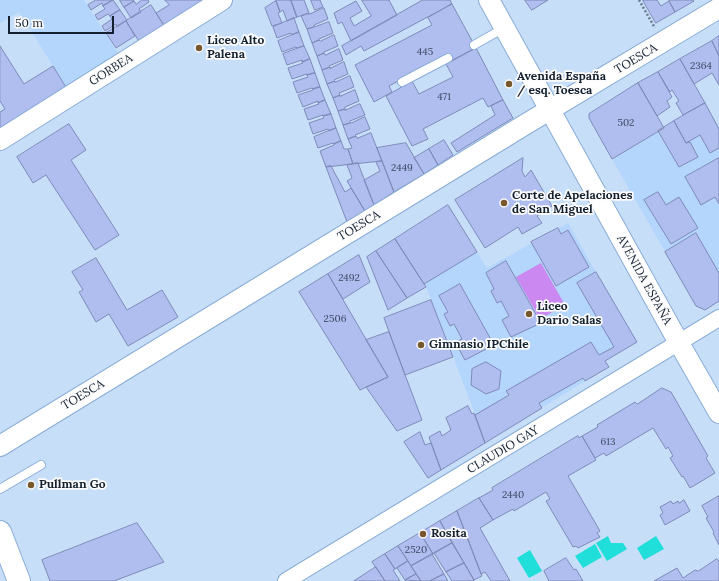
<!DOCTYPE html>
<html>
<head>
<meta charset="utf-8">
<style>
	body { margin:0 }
	#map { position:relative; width:719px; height:581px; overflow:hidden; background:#c7def8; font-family:Lora,serif }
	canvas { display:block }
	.scale { position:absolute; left:8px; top:16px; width:106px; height:18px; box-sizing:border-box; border:2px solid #122030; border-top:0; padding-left:5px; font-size:12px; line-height:14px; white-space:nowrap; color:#122030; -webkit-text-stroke:3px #fcfcfc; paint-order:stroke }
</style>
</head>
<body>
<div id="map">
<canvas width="719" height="581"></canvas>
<div class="scale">50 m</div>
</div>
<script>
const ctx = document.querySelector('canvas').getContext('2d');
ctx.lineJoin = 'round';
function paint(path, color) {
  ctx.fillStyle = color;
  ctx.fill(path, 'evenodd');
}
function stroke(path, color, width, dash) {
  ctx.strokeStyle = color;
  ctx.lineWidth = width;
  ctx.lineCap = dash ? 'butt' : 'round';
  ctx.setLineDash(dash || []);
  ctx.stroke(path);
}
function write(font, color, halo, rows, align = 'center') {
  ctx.font = font + ' Lora,serif';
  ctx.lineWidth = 3.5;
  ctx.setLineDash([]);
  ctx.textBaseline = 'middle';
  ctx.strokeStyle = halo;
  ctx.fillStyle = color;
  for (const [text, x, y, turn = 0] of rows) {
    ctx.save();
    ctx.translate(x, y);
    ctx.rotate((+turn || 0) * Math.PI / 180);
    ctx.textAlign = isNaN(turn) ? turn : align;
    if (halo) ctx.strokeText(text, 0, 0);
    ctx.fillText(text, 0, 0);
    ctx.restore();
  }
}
const built = new Path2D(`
	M0,0h84l35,55 -52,33 -48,-76 -19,11z
	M705,103l14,26v172l-14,9 -9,-4 -84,-147z
	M448,206l39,62 81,-45 68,119 -31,19 3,6 -122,75 -60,-155 -30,-48z`);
const green = new Path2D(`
	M541,263l24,42 -25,14 -24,-42z`);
const water = new Path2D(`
	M608,536l3,7h12l4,6 -20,12 -11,-18z
	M656,536l8,13 -20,11 -7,-12z
	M595,544l7,13 -19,11 -8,-12z
	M530,550l12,21 -13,7 -12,-20z`);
const building = new Path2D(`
	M96,0h17l-10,6 -1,-3 -11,7 -3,-5z
	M113,0l7,10 -10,6 -2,-2 -10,6 -3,-5 10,-6 -2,-3z
	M120,0h13l1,1 -10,6z
	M142,0h6l1,2 -10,7 2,3 -10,6 -7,-11 10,-6 2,3z
	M165,0h48l-48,27 -9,-14 13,-8z
	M278,0h13l6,17 -10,4 -4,-11 -3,2 -4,-11z
	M291,0h13l5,13 -12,4z
	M311,0h9l3,7 -8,3z
	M362,0h27l8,15 -46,26 -9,-19 -4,2 -4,-11 22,-12 6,10 -12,7 4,8 17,-10z
	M423,0h27l2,4 -88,47 -3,-5 -15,9 -4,-9z
	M525,0h23l-16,10z
	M643,0h14l4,6 8,-5 6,11 -19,11z
	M671,0h22l1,1 -19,11 -6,-11z
	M276,1l4,11 -2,1 4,10 -10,3 -7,-18z
	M452,4l24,44 -26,14 -3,-7 -58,31 3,6 -18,10 -19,-37 77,-40 -4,-7z
	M151,5l14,22 -25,16 -14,-22z
	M324,8l4,11 -14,6v2l-7,2 -6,-13 8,-3v1z
	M120,10l7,10 -10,7 -1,-3 -11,7 -3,-5 10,-7 -2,-3z
	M294,18l5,14 -7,3 -1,-2 -14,5 -4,-11z
	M126,21l9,15 -19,12 -10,-15z
	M329,22l4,11 -14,6v1l-7,3 -5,-14 7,-2z
	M299,32l5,14 -7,2 -1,-1 -14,5 -4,-11z
	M334,35l4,11 -14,6v1l-7,3 -5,-13 7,-3 1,1z
	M719,36v20l-7,-15z
	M712,41l7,15v29l-7,-12 -18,11 -14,-25z
	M0,46l24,38 29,-18 14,23 -67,42v-19l5,-3 -5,-8z
	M304,46l6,13 -8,3v-2l-15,5 -4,-11z
	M476,48l27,52 -15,7 -5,-9 -60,31 5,10 -16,7 -26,-50 26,-15 7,13 34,-17 -7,-13z
	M339,49l4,11 -14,6 1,1 -8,3 -5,-14 7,-3 1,2z
	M310,59l5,14 -8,2v-1l-15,5 -4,-11 15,-5 -1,-1z
	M680,59l25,44 -22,12 -7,-12 3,-2 -7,-11 -2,2 -12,-20z
	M344,62l4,12 -14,6 1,1 -8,3 -5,-14 8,-3v1z
	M658,72l14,25 -5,4 3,6 -13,9 -19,-33z
	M315,73l5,14 -7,2 -1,-1 -15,5 -4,-11 15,-5 -1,-2z
	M350,76l4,11 -15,6 1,2 -7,3 -6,-14 8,-3v1z
	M638,83l26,45 -52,31 -23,-41v-4z
	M320,87l5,13 -7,3v-2l-15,6 -5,-12 15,-5v-1z
	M355,90l4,11 -14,6v2l-7,2 -5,-13 7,-3v1z
	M325,100l6,14 -8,2v-1l-15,5 -4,-11 15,-5 -1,-1z
	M503,100l10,18 -56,34 -6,-9 44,-28 -4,-9z
	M705,103l14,26v19l-9,5 -10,-18 -14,8 -12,-22z
	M360,104l5,11 -15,6v2l-7,2 -5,-14 7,-2v1z
	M331,114l5,14 -7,3 -1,-2 -15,5 -4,-11 15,-5 -1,-2z
	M365,117l5,12 -15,6 1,1 -8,3 -5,-14 7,-2h1z
	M674,121l12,22 4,-1 8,15 -19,10 -21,-36z
	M69,124l17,26 -15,10 48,75 -24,15 -49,-75 -13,8 -16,-26z
	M336,128l5,13 -7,3 -1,-1 -15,5 -4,-11z
	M371,133l11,28 -29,3 -5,-15 4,-1 -4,-9 8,-3 1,2z
	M444,140l9,15 -15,10 -9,-16z
	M341,141l3,8h4l5,15 -27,3 -6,-16 14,-6v-1z
	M406,143l18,31 -30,18 -17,-44z
	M429,149l9,16 -14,9 -10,-16z
	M523,158l-1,13 3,6 6,-7 21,36 -15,10 5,7 -20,11 -4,-7 -33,21 -30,-48z
	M719,158v46l-4,-7 -14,8 -16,-28z
	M382,161l12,31 -20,13 -10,-25 16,-9 -4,-9z
	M358,163l16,42 -9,6 -18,-30 5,-3 -5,-13z
	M331,166l14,26 6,-4 14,23 -18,11 -21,-55z
	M658,192l8,13 13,-8 19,31 -27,16 -27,-44z
	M448,205l29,47 -53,32 -29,-45z
	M558,228l3,6 7,-4 21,37 -33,19 -25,-44z
	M696,233l23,40v28l-14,9 -9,-4 -31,-54z
	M395,239l31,48 -19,11 -31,-47z
	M376,251l31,47 -19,12 -21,-53z
	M359,255l11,27 -27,17 -15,-25z
	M96,258l31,52 35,-20 16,27 -50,29 -19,-32 -13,8 -17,-30 4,-2 -11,-18z
	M506,261l35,62 -30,14 -9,-17 7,-4 -8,-15 -4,2 -6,-12 3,-2 -8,-16z
	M596,272l41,70 -32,19 4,6 -24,14 -2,-3 -44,25 3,5 -57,35 -10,-28 34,-20 -3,-4 85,-49 8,13 15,-8 -37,-64z
	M328,274l60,103 -28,13 -61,-98z
	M460,284l34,61 -29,15 -10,-18 7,-3 -8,-15 -4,2 -6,-12 4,-2 -9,-16z
	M431,300l22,57 -48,18 -21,-57z
	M389,332l33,88 -25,11 -31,-44 22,-10 -22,-37z
	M486,362l15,9 -2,18 -13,5 -15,-9 1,-16z
	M662,388l9,4 37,64 -2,2 9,15 -25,15 -7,-12 -1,1 -12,-19 3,-2 -5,-9 -2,2 -13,-21 -47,28 -2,-3 -9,5 -13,-22 16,-9 -1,-2 38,-23 2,2z
	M468,406l4,8 2,-1 11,30 -44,27 -12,-33 11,-6 2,5 9,-6 -5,-12z
	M420,432l5,13 6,-2 10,27 -13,8 -24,-36z
	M578,436l1,2 3,-2 14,24 -28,16 32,55 -3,2 3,4 -22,11 -2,-2 -3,1 -27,-46 4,-2 -4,-7 -32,19 -1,-2 -20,11 -14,-22 14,-8 -1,-2z
	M719,496v49l-6,-12 1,-1 -8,-14 2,-1 -6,-11z
	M479,498l14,22 -13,8 30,53h-19l-6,-9 -4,2 -24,-63z
	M684,500l6,11 -25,14 -5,-10 3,-2 -3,-6 11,-6 2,3 5,-3 1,2z
	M457,511l25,65 -8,4 -34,-59z
	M440,521l12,22 -19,11 -13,-21z
	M137,523l27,39 -50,19h-64l-8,-21z
	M420,533l13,21 -22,12 -13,-20z
	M452,543l12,20 -18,9 -12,-19z
	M398,546l10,15 -13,8 -10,-15z
	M385,554l10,15 -2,1 7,11h-15l-13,-19z
	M432,554l12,20 -14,7h-9l-10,-15z
	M566,558l8,12 2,-1 7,12h-34l-5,-10z
	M717,559l2,3v19h-65l23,-13 6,10 12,-8 3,1z
	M408,561l8,13 -11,6 -8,-12z
	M464,563l10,17 -1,1h-21l-6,-9z
	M376,567l9,14h-31z
	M416,574l5,7 -16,-1z
	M444,574l4,7h-18z`);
const path = new Path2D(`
	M639,0l16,28`);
const service = new Path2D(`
	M474,45l30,-17
	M402,82l46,-24
	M0,489l41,-24`);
const minor = new Path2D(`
	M286,581l433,-263`);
const tertiary = new Path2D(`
	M489,0l190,343 40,70
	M0,140l222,-140
	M0,446l526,-322 193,-116`);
const secondary = new Path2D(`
	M0,532l19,49`);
const markers = [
	[199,48,4,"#77572d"],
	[509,84,4,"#77572d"],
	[504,203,4,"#77572d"],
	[529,314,4,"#77572d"],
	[421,345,4,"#77572d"],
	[31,485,4,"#77572d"],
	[423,534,4,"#77572d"]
];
const numberNames = [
	["445",425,52],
	["2364",701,66],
	["471",444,97],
	["502",626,123],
	["2449",402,168],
	["2492",349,278],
	["2506",335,319],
	["613",608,442],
	["2440",513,495],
	["2520",416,550]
];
const poiNames = [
	["Liceo Alto",207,41],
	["Palena",207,55],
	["Avenida España",517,77],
	["/ esq. Toesca",517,91],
	["Corte de Apelaciones",512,196],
	["de San Miguel",512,210],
	["Liceo",537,307],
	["Dario Salas",537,321],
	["Gimnasio IPChile",429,345],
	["Pullman Go",39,485],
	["Rosita",431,534]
];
const streetNames = [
	["TOESCA",636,59,-31],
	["GORBEA",111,70,-32],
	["TOESCA",359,226,-31],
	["AVENIDA ESPAÑA",644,280,61],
	["TOESCA",83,395,-31],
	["CLAUDIO GAY",503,450,-31]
];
paint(built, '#b4d6fd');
paint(green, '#cb88f0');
paint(water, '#20deda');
paint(building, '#b0bdef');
stroke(building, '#7e8ab9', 1);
stroke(service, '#89add6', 10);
stroke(minor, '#89add6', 18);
stroke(tertiary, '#89add6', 22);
stroke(secondary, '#89add6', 24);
stroke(path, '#687b8f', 2.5, [2, 2]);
stroke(service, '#fff', 8);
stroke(minor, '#fff', 16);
stroke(tertiary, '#fff', 20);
stroke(secondary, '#fff', 22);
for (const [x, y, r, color] of markers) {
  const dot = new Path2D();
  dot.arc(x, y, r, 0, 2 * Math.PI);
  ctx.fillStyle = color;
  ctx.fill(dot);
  stroke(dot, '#fcfcfc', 1.5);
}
write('10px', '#3a4760', null, numberNames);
write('bold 12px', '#122030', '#fcfcfc', poiNames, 'left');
write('12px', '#122030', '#fcfcfc', streetNames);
</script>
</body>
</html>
